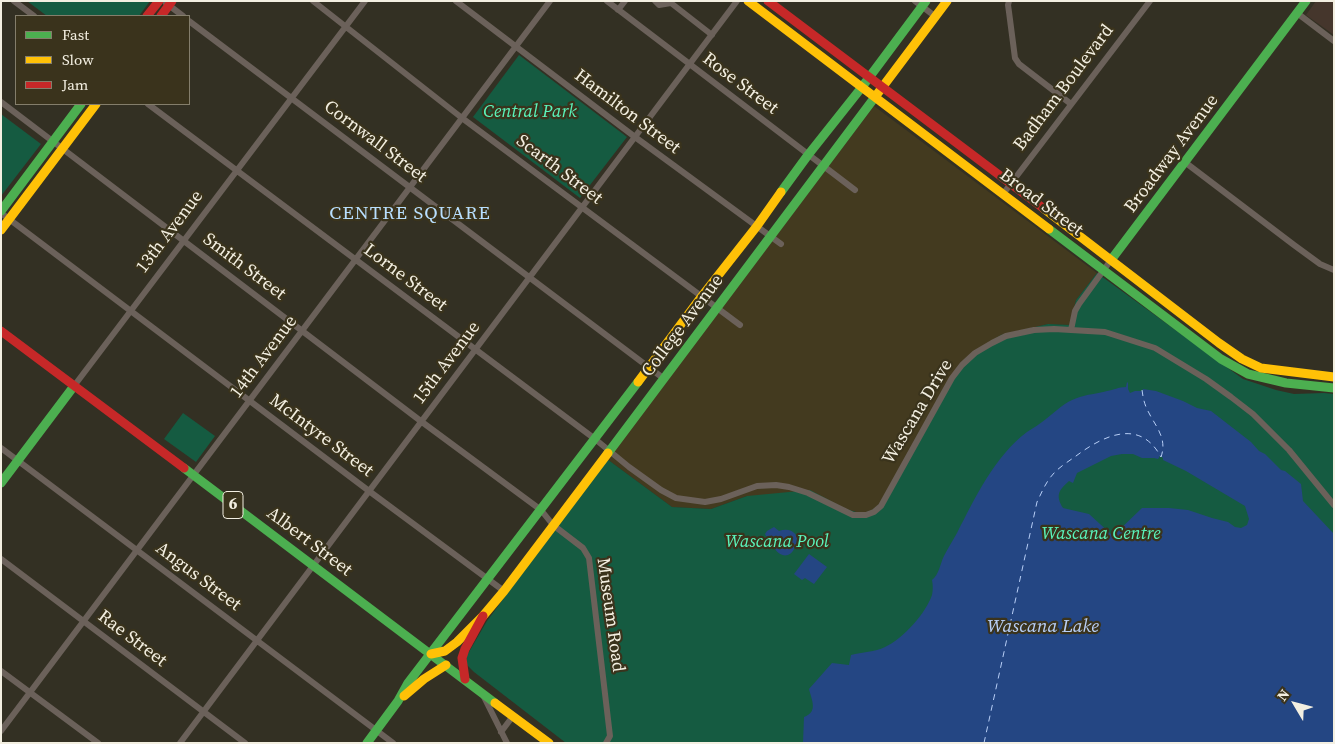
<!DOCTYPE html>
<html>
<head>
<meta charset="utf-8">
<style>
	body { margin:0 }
	#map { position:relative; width:1335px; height:744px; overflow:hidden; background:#333023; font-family:"Source Serif 4",serif }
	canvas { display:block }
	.frame { position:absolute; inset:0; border:2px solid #f3efe1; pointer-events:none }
	.legend { position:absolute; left:15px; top:15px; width:175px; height:90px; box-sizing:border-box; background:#3a331c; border:1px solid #847e6b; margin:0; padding:6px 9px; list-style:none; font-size:15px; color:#f3efe1 }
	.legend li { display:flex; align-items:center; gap:10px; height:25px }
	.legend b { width:25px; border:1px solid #847e6b }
	.north { position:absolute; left:1270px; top:679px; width:50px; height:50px; -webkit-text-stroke:4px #3a331c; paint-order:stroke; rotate:307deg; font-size:14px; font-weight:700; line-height:20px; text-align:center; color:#f3efe1 }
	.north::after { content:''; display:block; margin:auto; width:18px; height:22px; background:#f3efe1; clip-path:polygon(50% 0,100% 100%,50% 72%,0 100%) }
</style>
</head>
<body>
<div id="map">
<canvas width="1335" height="744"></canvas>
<div class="frame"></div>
<ul class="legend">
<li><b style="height:6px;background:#4caf50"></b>Fast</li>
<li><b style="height:6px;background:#ffc107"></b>Slow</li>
<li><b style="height:6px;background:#c62828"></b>Jam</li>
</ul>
<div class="north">N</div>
</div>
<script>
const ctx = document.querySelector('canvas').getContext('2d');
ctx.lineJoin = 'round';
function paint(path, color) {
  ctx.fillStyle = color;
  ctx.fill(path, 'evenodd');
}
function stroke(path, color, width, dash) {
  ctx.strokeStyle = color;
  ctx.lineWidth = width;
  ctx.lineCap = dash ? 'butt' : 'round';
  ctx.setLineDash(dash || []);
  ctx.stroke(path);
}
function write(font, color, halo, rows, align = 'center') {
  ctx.font = font + ' "Source Serif 4",serif';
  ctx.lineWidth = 4.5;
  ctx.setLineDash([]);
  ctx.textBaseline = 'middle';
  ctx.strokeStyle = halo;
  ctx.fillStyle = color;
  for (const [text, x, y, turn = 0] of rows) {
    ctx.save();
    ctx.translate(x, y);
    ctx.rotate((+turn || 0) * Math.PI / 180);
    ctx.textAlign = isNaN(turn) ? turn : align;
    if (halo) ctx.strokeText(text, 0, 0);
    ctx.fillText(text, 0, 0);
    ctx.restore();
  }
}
const commercial = new Path2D(`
	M1316,1h18v34l-28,-20z`);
const built = new Path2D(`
	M874,106l223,167 -21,27 -6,25 -22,-1 -47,11 -121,169 -8,6 -8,3 -8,-1 -10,-3 -99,-13 -36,13 -39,-2 -65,-48z`);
const green = new Path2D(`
	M27,1h123l-11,15h-92z
	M519,55l108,82 -47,61 -107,-81z
	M1,114l40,30 -40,52z
	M1097,273l146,106 33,11 18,4 30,-1 10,1v349h-768l-92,-71 -7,-7 -1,-8 21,-36 120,-162 65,48 39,2 36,-13 63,-6 36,19 10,3 8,1 8,-3 8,-6 62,-113 32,-39 27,-17 47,-11 22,1 6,-25z
	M183,413l32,23 -19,26 -32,-23z`);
const water = new Path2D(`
	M1127,382l1,1v6l2,4 5,-2h7l1,-2 13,2 27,10 14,7 14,3 40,31 8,9 6,3 16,16 4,1 16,13 2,17 31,33v209h-531l1,-26c14,-5 8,-16 5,-28l23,-26 17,2 2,-10c11,-3 24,-3 34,-8 18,-8 41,-34 47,-52 1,-5 1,-10 0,-15 7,-5 8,-16 12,-24 4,-8 9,-16 13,-23 18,-35 37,-76 70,-101 6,-4 13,-8 19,-13 10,-8 19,-17 31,-21 10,-4 20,-4 30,-7 7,-1 11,-4 19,-4zM1122,454h11l9,4h12l4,1 2,-3 3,2v2l23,11 59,35 4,13 -2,6 -6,3 -6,-1 -7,-5 -16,-4 -24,-8 -19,-2h-27l-27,26h-4l-22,-20 -26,-6c-8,-13 -4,-18 6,-27l4,2 4,-10 34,-17z
	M774,527l5,4c11,-4 21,2 18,15l-2,1c-6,16 -24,7 -22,-9l-7,-2 -1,-2 2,-3z
	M809,554l18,13 -13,17 -9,-6 -3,2 -8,-6z`);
const ferry = new Path2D(`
	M1142,390c1,7 2,13 5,19 7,16 21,28 14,48
	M984,743l53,-241c5,-10 9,-21 18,-30 6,-6 14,-11 21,-16 28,-21 64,-38 85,1`);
const street = new Path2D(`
	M14,1l20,15
	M313,1l149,117 278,207
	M456,1l179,136 146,107
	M607,1l248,189
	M655,1l4,4 12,-2 41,32
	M915,1l21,16
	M1009,1l-1,4 1,7 6,46 4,6 52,40
	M166,3l17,13
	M618,10l7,-9
	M1297,13l37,28
	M189,21l474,357
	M1,102l421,320 119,88 12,15 30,23 6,10 21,178 -4,7
	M148,104l447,335 34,28 32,23 15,8 29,4 16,-3 36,-13 19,-1 13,2 19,6 45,22h13l8,-3 7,-6 71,-128 10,-13 13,-12 17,-10 14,-7 28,-6 20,-1 51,3 50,16 51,31 25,18 22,17 36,36 45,55
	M1186,163l108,82 26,19 14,6
	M1003,194l147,-193
	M1,213l368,278 135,100
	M1071,330l4,-19 4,-7 32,-44
	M74,386l291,-385
	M1,448l392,295
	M1,559l244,184
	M1,671l97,72
	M483,695l24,48
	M1,731l549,-730
	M501,732l12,-16
	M180,743l557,-742`);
const fast = new Path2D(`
	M781,192l27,-37 54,-68 64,-86
	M1,211l80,-107
	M1049,229l172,130 27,15 38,9 48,5
	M1111,260l195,-259
	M608,453l267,-356
	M184,468l311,235
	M1,483l73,-97
	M367,743l31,-42 10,-18 230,-301`);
const slow = new Path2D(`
	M748,1l301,228
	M875,97l72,-96
	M1043,208l176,135 23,16 19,9 73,9
	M1,230l95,-126
	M638,382l64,-86 55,-70 24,-34
	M431,654l14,-3 12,-9 26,-26 21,-25 104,-138
	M404,696l20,-17 22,-14
	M495,703l54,40`);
const jam = new Path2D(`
	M768,1l275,207
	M147,16l12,-15
	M161,16l11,-15
	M1,331l183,137
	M465,679l-3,-21 3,-9 18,-33`);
const shields = [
	[233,505,20]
];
const shieldNames = [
	["6",233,505]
];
const streetNames = [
	["Rose Street",740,84,37],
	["Badham Boulevard",1064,88,-53],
	["Hamilton Street",627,112,37],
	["Cornwall Street",375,142,37],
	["Broadway Avenue",1172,154,-53],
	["Scarth Street",559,170,37],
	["Broad Street",1041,203,37],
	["13th Avenue",170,232,-53],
	["Smith Street",244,267,37],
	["Lorne Street",405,278,37],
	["College Avenue",683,326,-53],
	["14th Avenue",264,357,-53],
	["15th Avenue",447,363,-53],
	["Wascana Drive",918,412,-59],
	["McIntyre Street",321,436,37],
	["Albert Street",309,542,37],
	["Angus Street",198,577,37],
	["Museum Road",610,615,82],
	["Rae Street",132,639,37]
];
const parkNames = [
	["Central Park",530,112],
	["Wascana Centre",1101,534],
	["Wascana Pool",777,542]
];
const neighbourhoodNames = [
	["CENTRE SQUARE",410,214]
];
const waterNames = [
	["Wascana Lake",1043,627]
];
paint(commercial, '#45362c');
paint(built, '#433a1f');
paint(green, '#155b41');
paint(water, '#244683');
stroke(ferry, '#b8cff7', 1, [6, 5]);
stroke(street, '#6b615a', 6);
stroke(fast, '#4caf50', 9);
stroke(slow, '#ffc107', 9);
stroke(jam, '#c62828', 9);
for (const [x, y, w] of shields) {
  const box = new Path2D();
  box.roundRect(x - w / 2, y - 13.5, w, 27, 4);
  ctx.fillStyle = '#3a331c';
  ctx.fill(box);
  stroke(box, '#f3efe1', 1);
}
write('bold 16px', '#f3efe1', null, shieldNames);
write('18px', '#f3efe1', '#3a331c', streetNames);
write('italic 18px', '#5af4bb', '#3a331c', parkNames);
ctx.letterSpacing = '1px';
write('19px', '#b8dfff', '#3a331c', neighbourhoodNames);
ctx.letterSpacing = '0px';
write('italic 19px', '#b8cff7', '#3a331c', waterNames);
</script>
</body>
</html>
